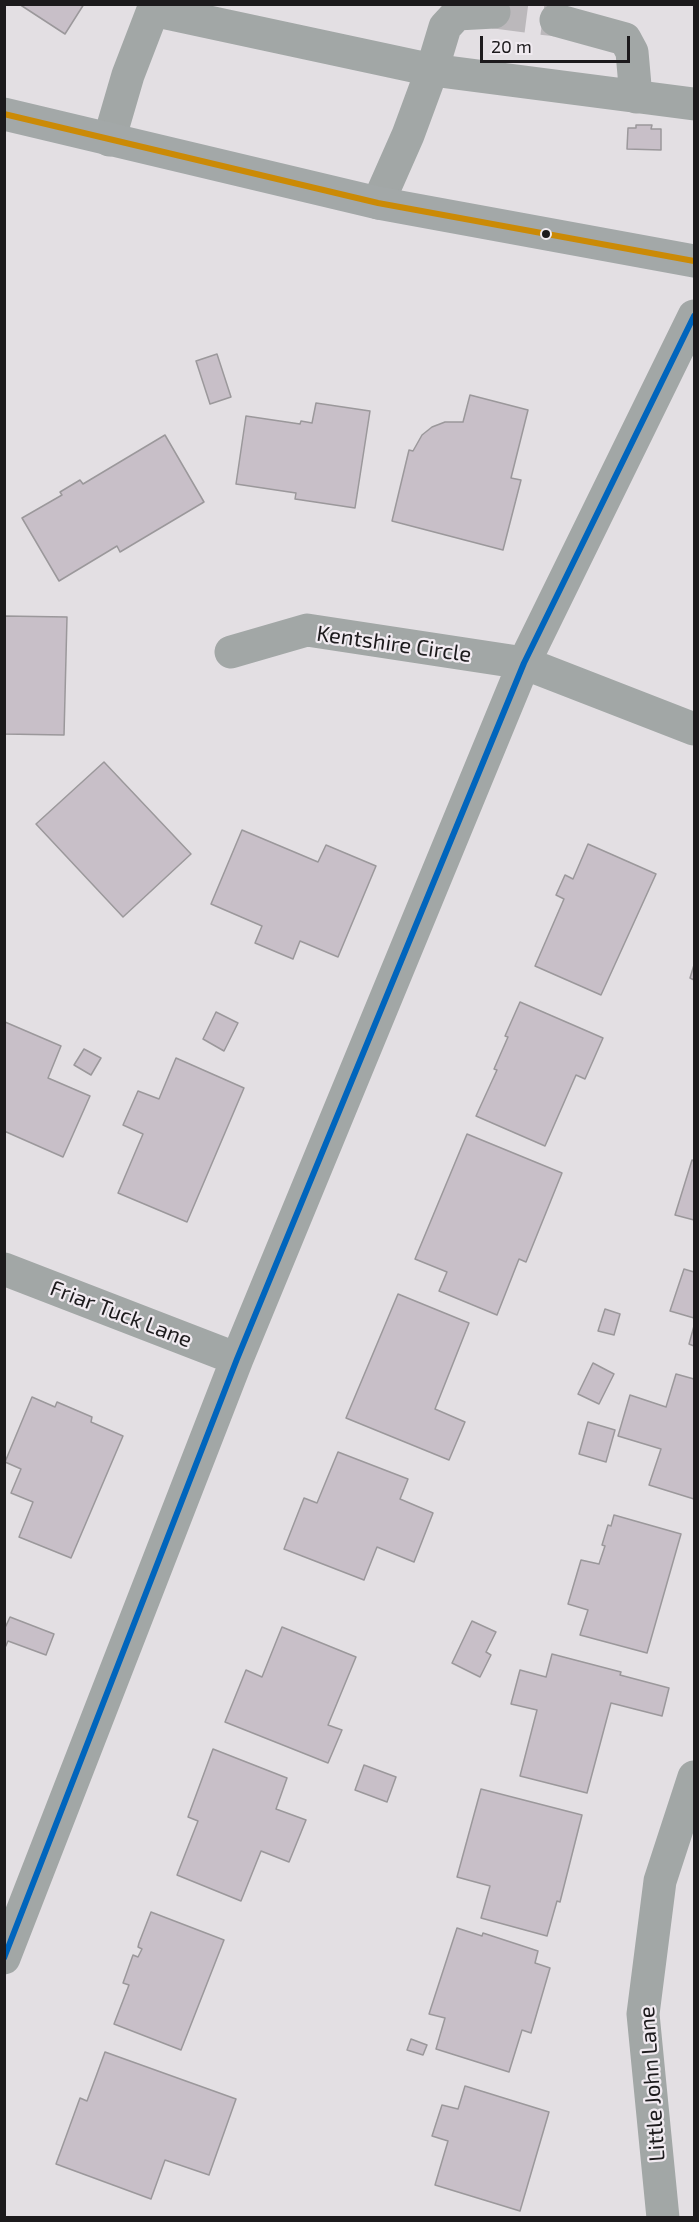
<!DOCTYPE html>
<html>
<head>
<meta charset="utf-8">
<style>
	body { margin:0 }
	#map { position:relative; width:699px; height:2222px; overflow:hidden; background:#e3dfe3; font-family:"Exo 2",sans-serif }
	canvas { display:block }
	.frame { position:absolute; inset:0; border:6px solid #1c1a1c; pointer-events:none }
	.scale { position:absolute; left:480px; top:36px; width:150px; height:27px; box-sizing:border-box; border:3px solid #1c1a1c; border-top:0; padding-left:8px; font-size:18px; line-height:21px; white-space:nowrap; color:#1c1a1c; -webkit-text-stroke:4px #f1ebf1; paint-order:stroke }
</style>
</head>
<body>
<div id="map">
<canvas width="699" height="2222"></canvas>
<div class="frame"></div>
<div class="scale">20 m</div>
</div>
<script>
const ctx = document.querySelector('canvas').getContext('2d');
ctx.lineJoin = 'round';
function paint(path, color) {
  ctx.fillStyle = color;
  ctx.fill(path, 'evenodd');
}
function stroke(path, color, width, dash) {
  ctx.strokeStyle = color;
  ctx.lineWidth = width;
  ctx.lineCap = dash ? 'butt' : 'round';
  ctx.setLineDash(dash || []);
  ctx.stroke(path);
}
function write(font, color, halo, rows, align = 'center') {
  ctx.font = font + ' "Exo 2",sans-serif';
  ctx.lineWidth = 4.5;
  ctx.setLineDash([]);
  ctx.textBaseline = 'middle';
  ctx.strokeStyle = halo;
  ctx.fillStyle = color;
  for (const [text, x, y, turn = 0] of rows) {
    ctx.save();
    ctx.translate(x, y);
    ctx.rotate((+turn || 0) * Math.PI / 180);
    ctx.textAlign = isNaN(turn) ? turn : align;
    if (halo) ctx.strokeText(text, 0, 0);
    ctx.fillText(text, 0, 0);
    ctx.restore();
  }
}
const building = new Path2D(`
	M19,4h65l-19,30z
	M636,125h16l-1,4h10v21l-34,-1 1,-21h8z
	M217,354l14,43 -21,7 -14,-43z
	M470,395l58,15 -17,68 10,2 -18,70 -111,-29 17,-71 4,1 9,-16 10,-8 13,-5h18z
	M316,403l54,8 -15,97 -60,-9 1,-6 -60,-9 10,-68 54,8 1,-3 11,2z
	M165,435l39,67 -84,50 -3,-6 -58,35 -37,-63 40,-23 -2,-3 20,-12 3,4z
	M4,616l63,1 -3,118 -60,-1z
	M104,762l87,92 -68,63 -87,-93z
	M242,830l76,32 8,-17 50,21 -38,91 -38,-16 -7,18 -38,-16 7,-17 -51,-22z
	M588,844l68,30 -55,121 -66,-29 29,-67 -8,-4 9,-20 8,4z
	M694,965v15l-4,-2z
	M520,1002l83,36 -18,41 -9,-4 -31,71 -69,-30 21,-46 -3,-1 14,-32 -3,-1z
	M216,1012l22,11 -14,28 -21,-12z
	M5,1022l56,24 -13,32 42,18 -27,61 -59,-26z
	M84,1049l17,9 -10,17 -17,-10z
	M176,1058l68,30 -57,134 -69,-29 25,-59 -20,-9 15,-34 21,8z
	M467,1134l95,39 -36,89 -7,-3 -22,56 -58,-24 8,-19 -32,-13z
	M692,1160l2,1v59l-19,-5z
	M684,1269l10,3v46l-24,-7z
	M398,1294l71,29 -34,86 30,13 -16,38 -103,-42z
	M605,1309l15,5 -6,21 -16,-4z
	M694,1326v20l-5,-2z
	M593,1363l21,11 -15,30 -21,-10z
	M676,1374l18,5v120l-45,-14 12,-36 -43,-13 12,-41 36,12z
	M32,1397l23,10 2,-5 35,15 -1,5 32,14 -52,122 -52,-21 14,-35 -22,-9 10,-24 -16,-7z
	M588,1422l27,8 -9,32 -27,-8z
	M338,1452l70,27 -8,20 33,14 -19,49 -37,-15 -13,33 -80,-31 20,-51 13,5z
	M614,1515l67,19 -34,119 -67,-18 8,-25 -20,-6 13,-44 18,4 6,-18 -3,-1 6,-20 3,1z
	M10,1617l44,17 -8,21 -38,-14 -4,9v-20z
	M472,1621l24,11 -10,20 5,3 -11,22 -28,-14z
	M282,1627l74,30 -28,68 14,5 -14,33 -103,-41 21,-52 16,7z
	M552,1654l69,18 -1,3 49,13 -7,28 -51,-13 -24,90 -67,-17 17,-66 -26,-6 9,-34 26,7z
	M213,1749l74,29 -11,31 30,11 -17,42 -28,-11 -20,50 -64,-26 21,-54 -10,-4z
	M364,1765l32,12 -9,25 -32,-12z
	M481,1789l101,26 -22,87 -3,-1 -10,35 -66,-18 9,-32 -33,-9z
	M151,1912l73,28 -43,110 -67,-26 15,-39 -6,-2 10,-28 5,2 4,-8 -4,-2 1,-4z
	M457,1928l25,8 1,-3 55,18 -3,12 15,5 -19,65 -9,-3 -13,42 -73,-23 9,-31 -16,-4z
	M411,2039l16,6 -4,10 -16,-5z
	M105,2052l131,47 -27,76 -44,-15 -14,39 -95,-35 24,-66 7,3z
	M465,2086l84,26 -29,99 -85,-26 13,-44 -16,-5 10,-31 16,4z`);
const minorTunnel = new Path2D(`
	M494,12l62,8`);
const minor = new Path2D(`
	M556,20l69,19 7,13 4,45
	M109,140l19,-65 25,-65 279,60 13,-43 12,-13 37,-2
	M378,203l30,-68 24,-65 262,34
	M231,652l76,-22 217,33 170,66
	M4,1269l233,90
	M4,1958l233,-599 287,-696 170,-347
	M663,2218l-20,-204 17,-133 34,-104`);
const major = new Path2D(`
	M4,114l374,89 316,58`);
const bus1 = new Path2D(`
	M4,114l374,89 316,58`);
const bus2 = new Path2D(`
	M4,1958l233,-599 287,-696 170,-347`);
const markers = [
	[546,234,5,"#1c1a1c"]
];
const streetNames = [
	["Kentshire Circle",394,644,8],
	["Friar Tuck Lane",121,1314,21],
	["Little John Lane",652,2084,-94]
];
paint(building, '#c8bfc8');
stroke(building, '#9b989b', 1.5);
stroke(minorTunnel, '#bbb8bb', 33, [33, 16]);
stroke(minor, '#a2a7a6', 33);
stroke(major, '#a3a8a8', 33);
stroke(bus1, '#cb8a06', 6);
stroke(bus2, '#0065bd', 6);
for (const [x, y, r, color] of markers) {
  const dot = new Path2D();
  dot.arc(x, y, r, 0, 2 * Math.PI);
  ctx.fillStyle = color;
  ctx.fill(dot);
  stroke(dot, '#f1ebf1', 2);
}
write('22px', '#1c1a1c', '#f1ebf1', streetNames);
</script>
</body>
</html>
